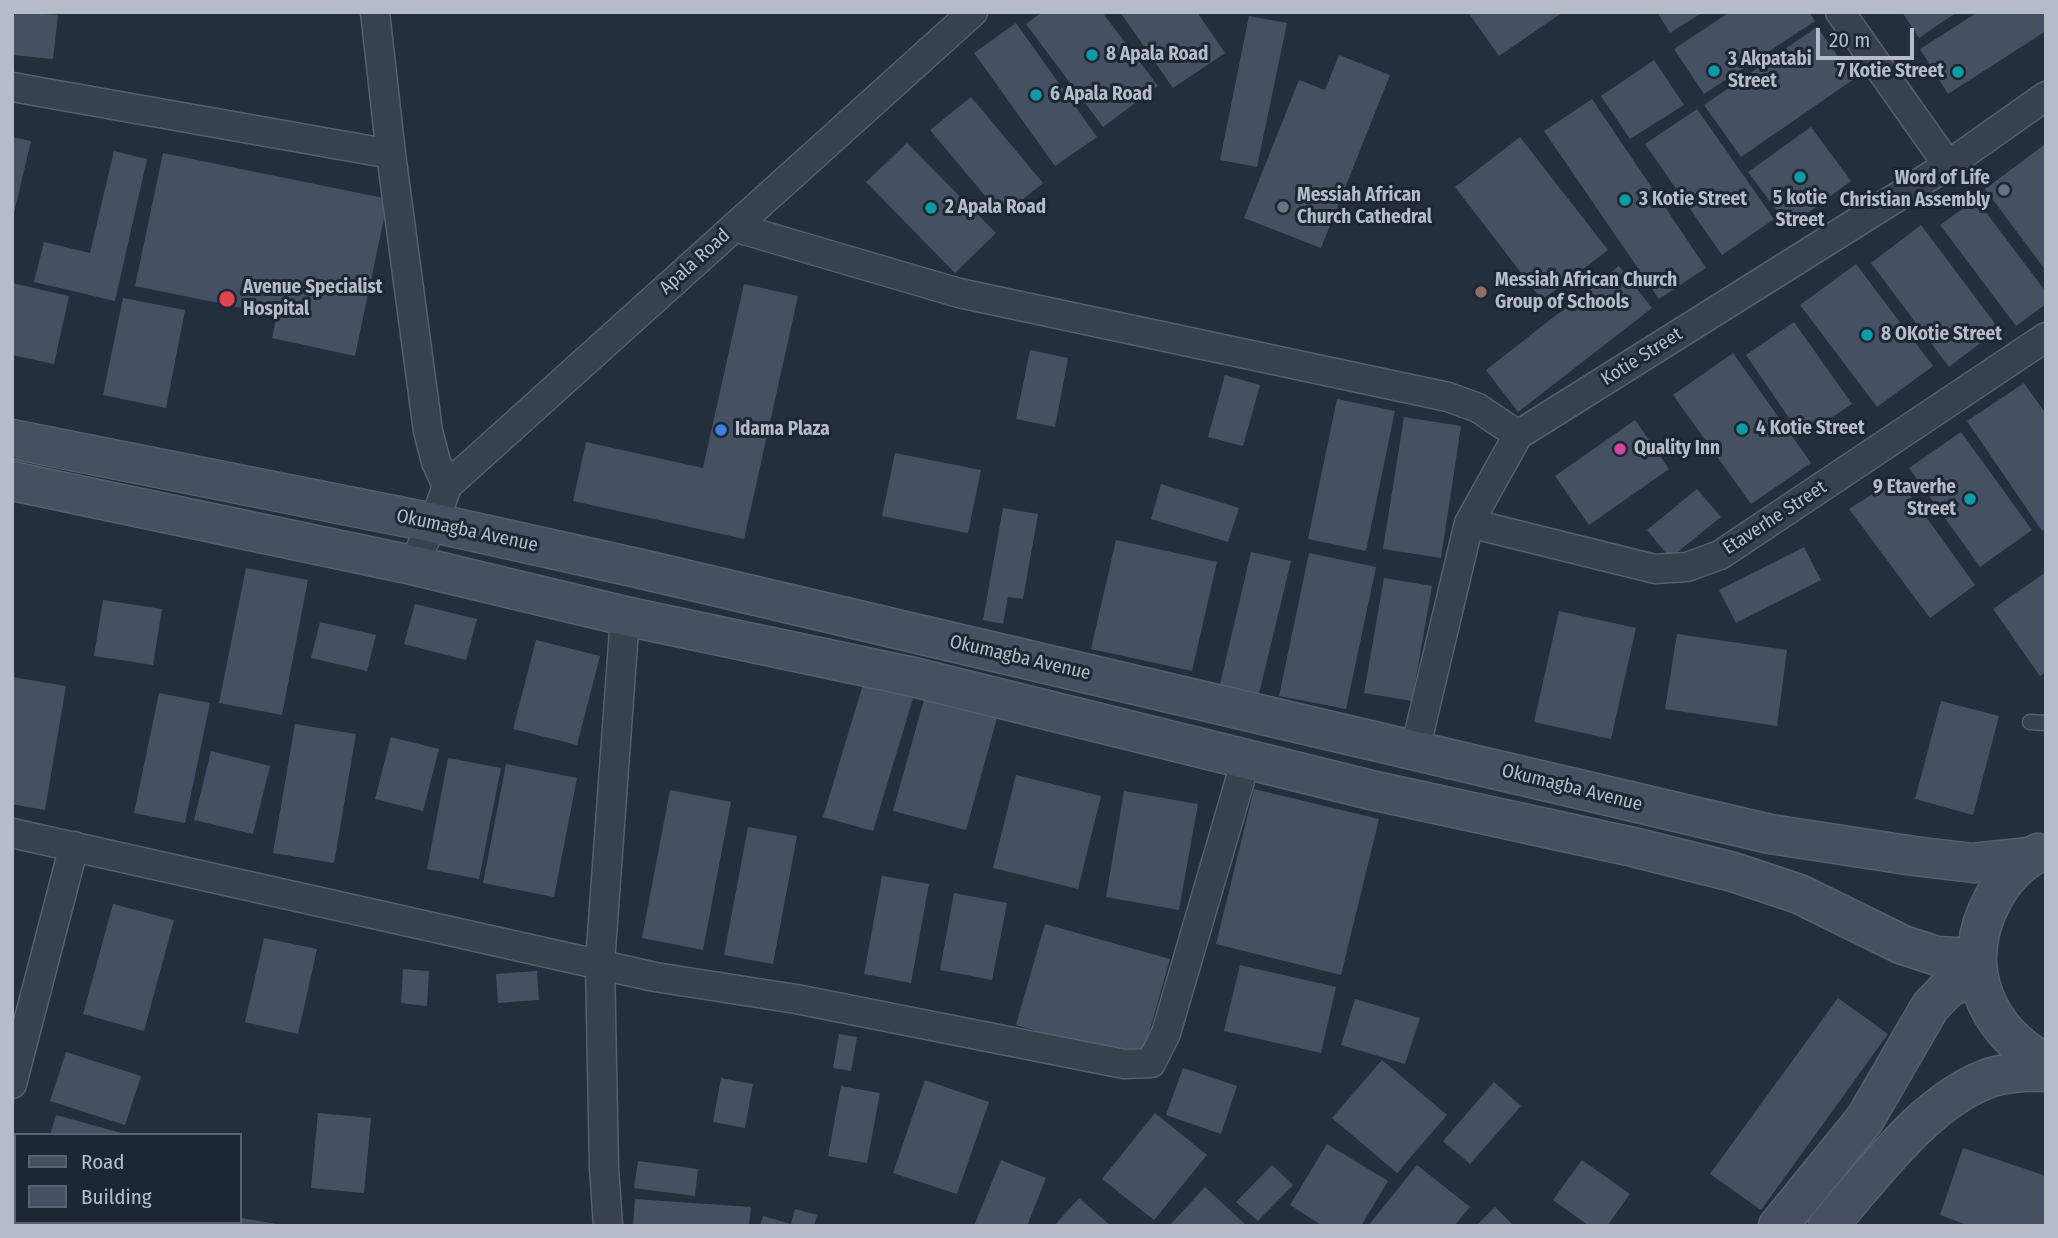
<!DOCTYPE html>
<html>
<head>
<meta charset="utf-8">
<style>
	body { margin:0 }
	#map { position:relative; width:2058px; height:1238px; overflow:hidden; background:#242f3e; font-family:"Fira Sans Condensed",sans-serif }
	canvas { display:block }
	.frame { position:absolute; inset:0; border:14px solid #b4bcc9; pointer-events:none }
	.legend { position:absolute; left:14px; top:1133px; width:228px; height:91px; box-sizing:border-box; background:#1d2633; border:2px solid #59626f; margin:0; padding:9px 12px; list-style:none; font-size:21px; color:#b4bcc9 }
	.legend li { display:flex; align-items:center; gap:14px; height:35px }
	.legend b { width:35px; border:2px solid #59626f }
	.scale { position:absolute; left:1816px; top:28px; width:98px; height:32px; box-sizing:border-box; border:4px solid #b4bcc9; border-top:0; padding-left:9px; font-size:21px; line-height:24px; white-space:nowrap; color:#b4bcc9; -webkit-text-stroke:5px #1d2633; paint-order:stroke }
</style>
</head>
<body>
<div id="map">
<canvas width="2058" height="1238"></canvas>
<div class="frame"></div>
<ul class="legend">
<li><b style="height:9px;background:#465061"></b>Road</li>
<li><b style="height:19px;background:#455162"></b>Building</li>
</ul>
<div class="scale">20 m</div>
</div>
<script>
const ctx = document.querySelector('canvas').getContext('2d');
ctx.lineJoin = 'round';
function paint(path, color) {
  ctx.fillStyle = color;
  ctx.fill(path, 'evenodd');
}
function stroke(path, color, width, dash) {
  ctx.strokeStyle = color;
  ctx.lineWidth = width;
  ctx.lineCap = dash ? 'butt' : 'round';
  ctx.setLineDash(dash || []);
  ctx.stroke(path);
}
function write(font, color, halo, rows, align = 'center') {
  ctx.font = font + ' "Fira Sans Condensed",sans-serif';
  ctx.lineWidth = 6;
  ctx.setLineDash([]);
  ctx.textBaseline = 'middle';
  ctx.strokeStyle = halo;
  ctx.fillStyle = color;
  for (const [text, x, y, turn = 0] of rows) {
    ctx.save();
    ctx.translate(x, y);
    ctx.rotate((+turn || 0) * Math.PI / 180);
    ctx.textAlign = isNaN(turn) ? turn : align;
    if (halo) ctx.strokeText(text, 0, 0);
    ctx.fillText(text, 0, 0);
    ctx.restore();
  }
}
const building = new Path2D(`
	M12,12l46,3 -5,44 -41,-4z
	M1042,12h60l56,74 -55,41 -77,-103z
	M1120,12h77l28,41 -52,35z
	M1468,12h95l-64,44z
	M1657,12h46l-33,21z
	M1730,12h79l6,9 -111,73 -30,-45z
	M1902,12h55l-38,26z
	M1978,12h68v19l-98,63 -28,-45z
	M1249,16l38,7 -30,144 -37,-7z
	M1016,23l81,114 -42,29 -81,-113z
	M1817,27l37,52 -113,78 -37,-52z
	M1339,55l51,20 -69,173 -77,-30 55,-138 26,10z
	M1654,60l30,45 -54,34 -29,-43z
	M971,97l72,86 -41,33 -72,-86z
	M1592,99l114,169 -47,31 -115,-168z
	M1697,109l77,110 -52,36 -77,-111z
	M1811,127l40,54 -62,46 -41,-55z
	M12,137l19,4 -18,76h-1z
	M1520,137l88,113 -66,50 -87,-113z
	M907,143l89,90 -41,40 -89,-91z
	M2044,145l2,2v124l-61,-82z
	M114,151l33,8 -32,142 -81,-19 10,-40 46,11z
	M163,153l225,46 -33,157 -83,-18 5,-23 -142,-29z
	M1976,199l70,93v12l-30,22 -76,-101z
	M1921,225l78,104 -50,38 -78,-104z
	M1856,264l77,102 -56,41 -77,-102z
	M1619,266l33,42 -134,104 -32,-42z
	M12,283l57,13 -15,68 -42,-9z
	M744,284l54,12 -54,243 -171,-38 13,-59 117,26z
	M123,298l62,12 -19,98 -63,-13z
	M1794,322l58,82 -50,33 -56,-82z
	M1030,350l38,8 -13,69 -39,-8z
	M1733,353l78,110 -60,41 -78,-109z
	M1225,375l35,10 -17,61 -35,-9z
	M2024,383l22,31v114l-4,3 -75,-110z
	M1337,399l58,12 -29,140 -58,-12z
	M1404,417l57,9 -20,132 -58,-9z
	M1635,420l34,49 -80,56 -34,-49z
	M1961,432l71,98 -52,37 -71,-99z
	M895,453l86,17 -13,63 -86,-17z
	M1898,478l77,107 -45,33 -81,-109z
	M1161,484l78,24 -11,34 -77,-23z
	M1697,489l24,28 -51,41 -23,-28z
	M1003,508l35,6 -15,85 -15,-2 -5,27 -20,-4z
	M1116,540l101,22 -25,109 -101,-22z
	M1804,547l17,33 -85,43 -17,-33z
	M1251,552l40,9 -34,141 -39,-9z
	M1309,553l67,14 -30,142 -67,-13z
	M246,568l62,12 -26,135 -63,-12z
	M2046,572v100l-6,4 -47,-67z
	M1384,578l48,8 -20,115 -48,-8z
	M103,600l59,9 -9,56 -59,-9z
	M415,604l62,15 -11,41 -62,-16z
	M1559,611l77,17 -25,111 -77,-17z
	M320,622l56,13 -9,36 -56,-13z
	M1677,634l110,16 -10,76 -112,-17z
	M536,640l64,16 -23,89 -64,-16z
	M12,677l54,9 -21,124 -33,-6z
	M864,681l50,14 -41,136 -50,-14z
	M926,692l73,19 -33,119 -73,-19z
	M159,693l51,10 -25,120 -51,-10z
	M1941,701l58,15 -26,99 -58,-16z
	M295,724l61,10 -22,129 -61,-10z
	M391,737l48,12 -16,62 -48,-12z
	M211,751l59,15 -17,68 -59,-14z
	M448,758l53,10 -22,111 -52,-10z
	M506,764l71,14 -23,119 -71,-14z
	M1016,775l85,21 -23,93 -85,-21z
	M1254,789l125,30 -38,156 -125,-31z
	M670,790l61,12 -28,148 -61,-12z
	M1124,791l74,13 -19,106 -73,-13z
	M748,827l49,9 -24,128 -49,-9z
	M882,876l47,8 -18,99 -47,-9z
	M954,893l53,10 -15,77 -52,-10z
	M113,904l61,16 -30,111 -61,-17z
	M1045,924l125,35 -29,102 -125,-36z
	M264,938l53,11 -19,85 -53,-12z
	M1240,965l96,22 -15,66 -97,-22z
	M403,969l26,2 -2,35 -26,-3z
	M537,971l2,29 -41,3 -2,-29z
	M1838,998l50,36 -127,176 -51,-36z
	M1355,999l65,19 -15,46 -64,-19z
	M839,1034l18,3 -6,34 -18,-3z
	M66,1052l75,24 -16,49 -75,-24z
	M1382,1060l65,55 -50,58 -65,-55z
	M1183,1068l54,18 -16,48 -55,-19z
	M721,1078l32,6 -8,44 -32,-6z
	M925,1080l64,22 -32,92 -64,-21z
	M1494,1082l27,24 -51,58 -27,-23z
	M841,1086l39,7 -13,70 -39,-7z
	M318,1113l53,5 -7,75 -53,-5z
	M1155,1113l52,42 -53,65 -52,-41z
	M56,1115l69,19v1h-75z
	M1327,1144l61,37 -27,45h-38l-33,-21z
	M1963,1148l83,28v50h-76l-30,-11z
	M1001,1160l45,18 -19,48h-53z
	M1582,1160l48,34 -23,32h-18l-36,-26z
	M638,1161l60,8 -3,27 -61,-8z
	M1272,1165l21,20 -35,36 -22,-19z
	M1417,1165l53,42 -16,19h-86z
	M1205,1187l42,39h-78z
	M1079,1198l32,28h-57z
	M635,1199l116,8 -2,19h-116z
	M1495,1207l19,19h-38z
	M795,1209l22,6 -3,11h-54l3,-10 28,8z
	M241,1218l36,6v2h-37z`);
const service = new Path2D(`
	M2030,722l16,1`);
const minor = new Path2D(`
	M375,12l16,142 37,277 8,31 11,24
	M1840,12l108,153
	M12,87l379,67
	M734,227l225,66 489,104 30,11 40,27
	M1469,523l186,46 32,-2 33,-12 326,-218
	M412,565l22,-42 13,-37 526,-474
	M1415,750l54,-227 49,-88 430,-270 98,-69
	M12,833l643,144 141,22 328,65 27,-1 15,-30 80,-273
	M12,1084l62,-238
	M608,1226l-4,-58 -4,-205 25,-347`);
const secondary = new Path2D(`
	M12,439l422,84 203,45 1133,266 144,22 59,7 56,-6
	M12,481l400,84 213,51 284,60 462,114 262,57 100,25 66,22 104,51 34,11 39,2
	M2038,853c-19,9 -36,28 -45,46 -35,64 -10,130 53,164
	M1778,1226l87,-107 65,-112 17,-18 31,-16
	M1828,1226c45,-51 98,-127 164,-149 17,-5 36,-6 54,-5`);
const markers = [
	[1092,55,7,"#0f9aa8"],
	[1714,71,7,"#0f9aa8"],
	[1958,72,7,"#0f9aa8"],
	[1036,95,7,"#0f9aa8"],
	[1800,177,7,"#0f9aa8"],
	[2004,190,7,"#6b7280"],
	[1625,200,7,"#0f9aa8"],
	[1283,207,7,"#6b7280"],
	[931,208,7,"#0f9aa8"],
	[1481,292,7,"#8d6e63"],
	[227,299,9,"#e0444e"],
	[1867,335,7,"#0f9aa8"],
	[1742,429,7,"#0f9aa8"],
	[721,430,7,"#3f7fe0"],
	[1620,449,7,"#d1479c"],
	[1970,499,7,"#0f9aa8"]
];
const poiNames = [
	["8 Apala Road",1106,55],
	["3 Akpatabi",1728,60],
	["Street",1728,82],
	["7 Kotie Street",1944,72,"right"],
	["6 Apala Road",1050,95],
	["Word of Life",1990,179,"right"],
	["Christian Assembly",1990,201,"right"],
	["Messiah African",1297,196],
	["Church Cathedral",1297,218],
	["5 kotie",1800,199,"center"],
	["Street",1800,221,"center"],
	["3 Kotie Street",1639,200],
	["2 Apala Road",945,208],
	["Messiah African Church",1495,281],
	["Group of Schools",1495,303],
	["Avenue Specialist",243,288],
	["Hospital",243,310],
	["8 OKotie Street",1881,335],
	["4 Kotie Street",1756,429],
	["Idama Plaza",735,430],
	["Quality Inn",1634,449],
	["9 Etaverhe",1956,488,"right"],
	["Street",1956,510,"right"]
];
const streetNames = [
	["Apala Road",695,262,-42],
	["Kotie Street",1642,357,-32],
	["Etaverhe Street",1775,518,-33],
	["Okumagba Avenue",467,531,12],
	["Okumagba Avenue",1020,658,13],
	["Okumagba Avenue",1572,788,14]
];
paint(building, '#455162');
stroke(service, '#565f6c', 17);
stroke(minor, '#565f6c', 31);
stroke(secondary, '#565f6c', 41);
stroke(service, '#38414e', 14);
stroke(minor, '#38414e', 28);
stroke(secondary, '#465061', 38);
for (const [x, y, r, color] of markers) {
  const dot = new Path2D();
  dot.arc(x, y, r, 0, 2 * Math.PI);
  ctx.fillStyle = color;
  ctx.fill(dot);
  stroke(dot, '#1d2633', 2.5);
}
write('bold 19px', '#b4bcc9', '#1d2633', poiNames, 'left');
write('19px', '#b4bcc9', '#1d2633', streetNames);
</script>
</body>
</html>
